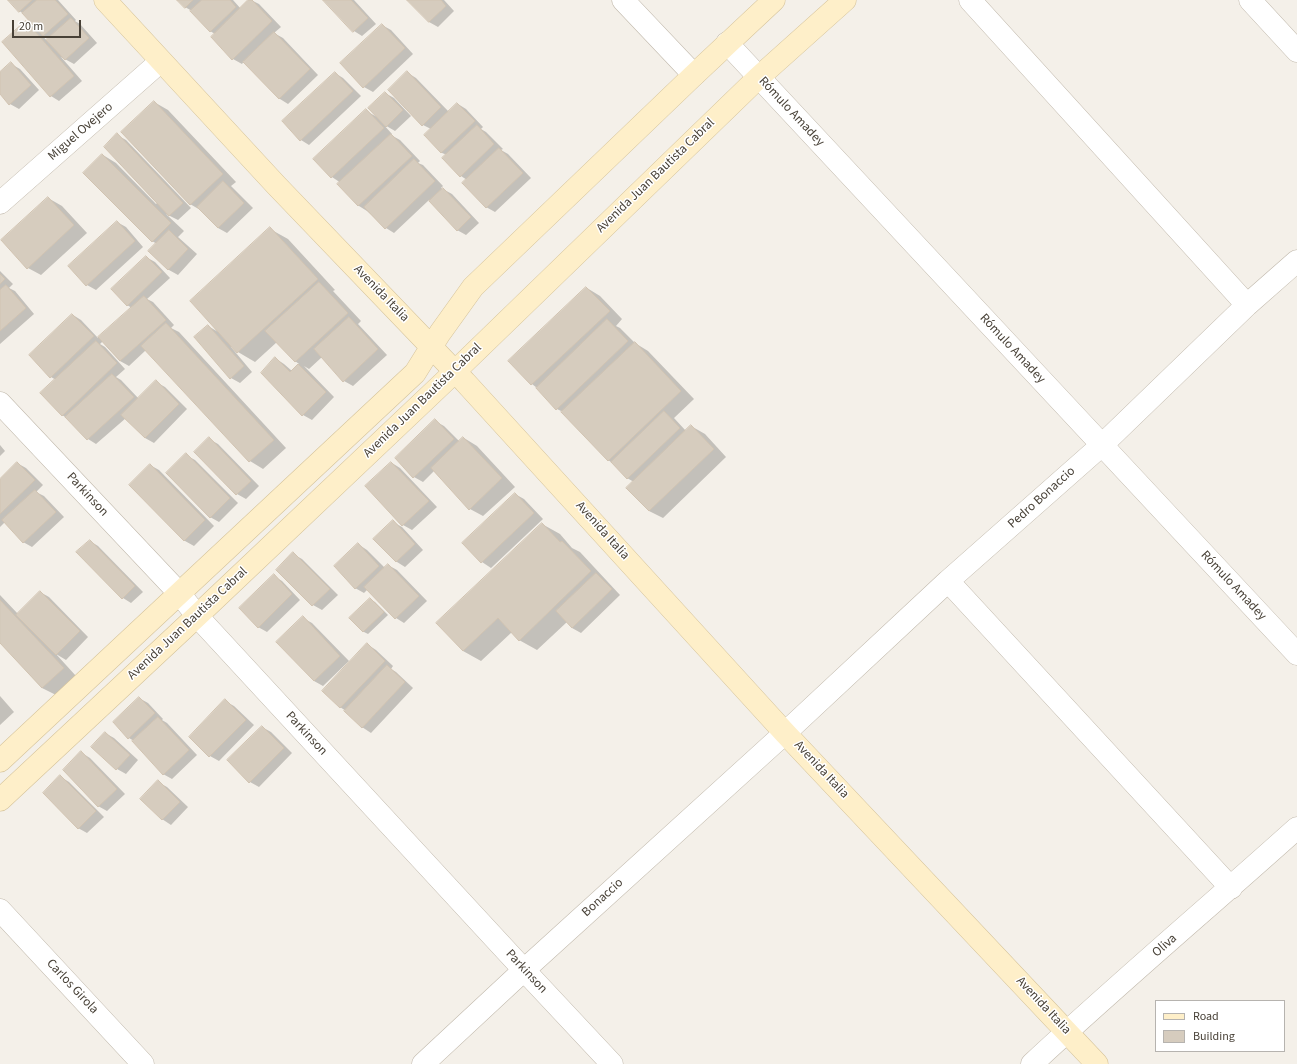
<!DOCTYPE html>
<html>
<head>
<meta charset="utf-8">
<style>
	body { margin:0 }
	#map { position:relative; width:1297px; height:1064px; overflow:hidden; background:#f4f0e9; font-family:"Source Sans 3",sans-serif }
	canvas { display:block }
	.legend { position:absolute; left:1155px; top:1000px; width:130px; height:52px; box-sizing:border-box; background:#fff; border:1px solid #b6b3af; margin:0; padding:5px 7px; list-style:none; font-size:12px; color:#484137 }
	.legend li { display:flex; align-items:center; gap:8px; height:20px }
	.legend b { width:20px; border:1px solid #b6b3af }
	.scale { position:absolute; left:12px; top:20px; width:69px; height:18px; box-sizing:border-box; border:2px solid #484137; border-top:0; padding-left:5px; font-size:12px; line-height:14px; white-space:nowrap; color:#484137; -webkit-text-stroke:3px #fff; paint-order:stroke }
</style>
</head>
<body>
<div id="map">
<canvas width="1297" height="1064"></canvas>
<ul class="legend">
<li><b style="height:5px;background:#feefc9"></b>Road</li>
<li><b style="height:11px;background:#d6ccbe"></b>Building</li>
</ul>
<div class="scale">20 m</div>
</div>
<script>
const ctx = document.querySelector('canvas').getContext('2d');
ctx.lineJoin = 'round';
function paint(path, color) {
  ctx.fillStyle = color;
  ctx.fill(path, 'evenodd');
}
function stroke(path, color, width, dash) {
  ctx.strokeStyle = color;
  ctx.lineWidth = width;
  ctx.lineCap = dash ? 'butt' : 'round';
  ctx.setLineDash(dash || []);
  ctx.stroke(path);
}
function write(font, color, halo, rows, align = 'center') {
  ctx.font = font + ' "Source Sans 3",sans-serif';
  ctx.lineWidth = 3;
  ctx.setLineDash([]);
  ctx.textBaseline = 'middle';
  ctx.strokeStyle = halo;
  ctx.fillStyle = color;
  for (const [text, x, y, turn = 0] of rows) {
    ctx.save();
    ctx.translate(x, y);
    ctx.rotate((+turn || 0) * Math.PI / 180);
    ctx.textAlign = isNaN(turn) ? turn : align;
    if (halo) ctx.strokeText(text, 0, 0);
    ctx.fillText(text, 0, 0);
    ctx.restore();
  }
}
const shadow = new Path2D(`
	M9,0h49l18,20 -1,1 5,3 17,19 -23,21 -13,-7 21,24 -23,20 -8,-5 -25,-73 12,6 -13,-15 -6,-3zM41,34l9,5 -3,2z
	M179,0h54l8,9 9,-9h1l8,4 22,23 -7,6 9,5 35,37 -30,29 -8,-5 -36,-38 -2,3 -9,-5 -18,-25 -5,-3 -18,-20 -7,-4z
	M324,0h30l22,24 -14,12 -8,-5z
	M409,0h35l10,11 -16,16 -9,-5z
	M382,25l9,5 22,24 -40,38 -9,-5z
	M11,64l9,5 19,21 -20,19 -9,-5 -10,-11v-19z
	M335,73l8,5 18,18 -52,49 -8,-5z
	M408,73l8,5 33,34 9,-8 8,5 17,18 -2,2 5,3 17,17 -2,1 7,4 23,24 -36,34 -9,-5 -19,-27 -6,-4 -14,-21 -5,-2 -17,-18 6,-6 -8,-4z
	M385,93l9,5 17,18 -16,15 -12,-7 9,10 -1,1 9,5 20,21 -2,2 5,2 20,21 -2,2 11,6 27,29 -13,12 -9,-5 -28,-30 -35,33 -8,-5 -19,-17 -8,-5 -20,-22 2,-1 -9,-6 34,-66 13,7z
	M154,102l14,8 68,72 -5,4 22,22 -26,25 -9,-5 -16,-17 -12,-7z
	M117,135l9,5 65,68 -13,12 -12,-6 18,17 -6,6 19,17 -19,21 -9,-5 -19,-19 7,-7 -5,-3 -49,-86 13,8 40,41 2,-2z
	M48,198l14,8 25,27 -46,42 -13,-7z
	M117,222l9,5 17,20 -47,43 -9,-5 -18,-19z
	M270,229l18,10 47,51 -2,1 28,30 -3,3 29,31 -34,31 -9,-5 -22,-24 -13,12 -5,-3 30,31 -22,23 -9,-5 -28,-57 9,6 8,7 7,-7 -4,-3 -18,-19 -22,20 -17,-10 -6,-6 -1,1 21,25 -12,11 -9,-5 -23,-52 12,7z
	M146,257l9,5 15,16 -23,21 6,3 21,23 -3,3 8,4 107,116 -23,21 -13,-8 -104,-111 -17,16 -9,-5 -17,-20 -3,3 5,3 20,22 -9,8 5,3 18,19 17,-17 9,5 22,22 -33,34 -9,-5 -19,-20 -30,26 -8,-5 -18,-19 -8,-5 -6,-35 -5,-3 -21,-22 43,-40 8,5 17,18 34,-30 -5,-3z
	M0,271l13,13 -4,4 6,3 19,23 -34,30z
	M587,288l13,8 22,23 -6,7 4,2 15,15 13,8 46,48 -20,19 12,13 5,-5 14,8 21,23 -63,61 -14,-7 -15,-29 -7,-4 -13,-14 -6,-4 -45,-48 -6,-3 -20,-21 -5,-4 -23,-23z
	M435,421l9,5 16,16 4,-4 13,8 38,41 -32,29 -13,-7 -36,-38 -11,11 -9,-5z
	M209,439l9,5 41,42 -13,13 -9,-5 -41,-42z
	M0,445l5,6 -5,5z
	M186,455l9,5 43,43 -19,19 -9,-5z
	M17,463l9,5 17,17 -7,7 8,4 20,21 -32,30 -9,-5 -18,-20 -5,5v-47z
	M392,463l8,5 37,39 -25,23 -9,-5 -36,-39z
	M150,465l9,5 55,56 -20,20 -9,-5 -55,-56z
	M515,494l9,5 19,20 -52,49 -9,-6 -18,-19z
	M393,522l9,5 21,23 -18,17 -8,-5 -22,-23z
	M542,524l18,10 12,14 8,4 40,43 -39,38 -9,-5 -5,-6 -30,28 -18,-10 -7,-8 -31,29 -18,-10z
	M90,541l8,5 45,46 -12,11 -8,-5z
	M358,544l9,6 18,18 3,-3 9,5 30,31 -23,22 -8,-5 -28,-29 -4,4 -9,-5z
	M293,554l9,5 36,36 -16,15 -9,-5 -36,-35z
	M274,576l8,5 18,19 -33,32 -9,-5z
	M40,592l9,5 39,40 -22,23 -10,-6 20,22 -20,19 -14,-7 -42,-46v-47l18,19z
	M370,599l5,3 13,13 -20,19 -4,-2 -13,-14z
	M303,618l9,5 37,38 -26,25 -9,-5z
	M367,644l9,6 17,16 -2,3 5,3 17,16 -42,45 -9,-6 -16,-16 -6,-4z
	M0,696l14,16 -14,13z
	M139,698l9,5 15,16 -1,1 5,3 30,32 -25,24 -9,-5 -29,-33 -5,-3z
	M225,701l9,5 20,19 -35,36 -9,-5 -20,-19z
	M262,727l9,5 21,21 -33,34 -9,-5z
	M105,733l9,5 24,22 -12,14 -9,-5 -25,-22z
	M82,753l8,5 35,36 -18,17 -9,-5z
	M61,777l8,5 35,35 -17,16 -9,-5z
	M158,782l9,5 21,20 -17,18 -9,-6z`);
const building = new Path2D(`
	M8,0h24l-13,12z
	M37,0h18l13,14 -25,22 -21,-23z
	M177,0h16l-8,8z
	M202,0h28l6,7 -26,25 -20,-21z
	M248,0h4l20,21 -40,39 -21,-23z
	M323,0h28l17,18 -15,14z
	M407,0h34l5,6 -17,16z
	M71,18l18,20 -24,22 -19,-20z
	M26,21l48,55 -24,21 -48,-55z
	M382,24l23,24 -42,40 -23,-25z
	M274,32l36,37 -31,30 -36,-37z
	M11,62l20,23 -22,20 -9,-11v-22z
	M407,71l34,36 -19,19 -34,-36z
	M335,72l18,19 -53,50 -18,-20z
	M385,92l18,18 -17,17 -18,-19z
	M154,101l69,73 -33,31 -69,-73z
	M457,103l18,18 -34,32 -17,-18z
	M366,109l18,19 -53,50 -18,-19z
	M477,125l17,19 -34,33 -18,-19z
	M117,133l66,70 -14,13 -65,-69z
	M391,134l21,22 -54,50 -21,-22z
	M499,148l24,25 -37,35 -24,-25z
	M102,154l69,69 -19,19 -69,-69z
	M414,159l21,22 -50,48 -21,-22z
	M223,181l21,22 -26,25 -21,-21z
	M443,188l28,29 -14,14 -28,-30z
	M48,197l26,28 -47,44 -26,-29z
	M117,221l18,20 -49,45 -18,-20z
	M270,227l48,52 -81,74 -47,-52z
	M169,230l19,19 -20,21 -20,-19z
	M146,256l16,16 -35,34 -16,-17z
	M0,274l5,5 -5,5z
	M319,282l29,31 -53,49 -30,-31z
	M6,285l20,23 -26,23v-41z
	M586,287l24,24 -79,74 -23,-24z
	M144,296l22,24 -46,41 -22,-24z
	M72,314l22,22 -44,42 -21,-23z
	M349,317l29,32 -35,33 -29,-33z
	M607,319l21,22 -72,69 -20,-22z
	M166,323l108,117 -25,22 -108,-116z
	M208,325l36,41 -14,13 -36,-42z
	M96,341l21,22 -55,53 -22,-23z
	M635,342l46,49 -73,70 -47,-49z
	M275,357l15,15 8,-8 28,28 -24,24 -41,-43z
	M112,374l22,23 -47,43 -22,-23z
	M156,380l23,24 -34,34 -24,-23z
	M664,411l16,17 -53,51 -16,-17z
	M435,419l19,20 -41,39 -18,-20z
	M691,425l23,24 -65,62 -23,-23z
	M209,437l42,44 -15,14 -42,-43z
	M463,437l39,41 -33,32 -38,-42z
	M186,453l44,45 -20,20 -44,-45z
	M17,462l18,18 -35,34v-35z
	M391,462l38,39 -27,25 -37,-40z
	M150,464l55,56 -21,21 -55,-56z
	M35,490l21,22 -33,31 -21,-23z
	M515,493l19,20 -53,50 -19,-20z
	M393,520l22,24 -19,18 -23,-23z
	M542,523l18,19 2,-1 29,30 -72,70 -21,-23 -35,33 -27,-28z
	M90,540l45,46 -13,13 -46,-47z
	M358,543l21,23 -24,23 -21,-23z
	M293,552l37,37 -18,17 -36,-36z
	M388,564l31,32 -24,23 -31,-32z
	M596,573l16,16 -40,39 -16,-17z
	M274,574l18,20 -34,34 -19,-20z
	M40,591l40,40 -24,24 -40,-40z
	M370,598l14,14 -21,20 -14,-14z
	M0,600l64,68 -22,20 -42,-45z
	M303,616l37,40 -26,25 -38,-39z
	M367,643l18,18 -45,47 -18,-17z
	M387,665l18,17 -43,46 -18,-17z
	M139,697l16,16 -27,26 -15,-17z
	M225,699l21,21 -37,37 -20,-20z
	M158,717l31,33 -26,25 -31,-34z
	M262,726l22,22 -35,35 -22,-23z
	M105,732l25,23 -14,15 -25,-23z
	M81,751l36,38 -19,18 -35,-37z
	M60,775l36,36 -18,18 -35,-36z
	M158,780l22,22 -18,18 -22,-21z`);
const street = new Path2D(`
	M623,0l71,75
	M970,0l277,305
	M1250,0l47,51
	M727,43l570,611
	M0,203l161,-142
	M0,403l180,191 17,22 327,354 88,94
	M948,581l283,307
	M0,910l143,154
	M423,1064l101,-94 261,-237 163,-152 154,-136 145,-140 50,-44
	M1032,1064c87,-81 177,-157 265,-236`);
const secondary = new Path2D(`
	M105,0l171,185 189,197 320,351 312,331
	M0,761l415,-388 25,-40 33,-46 221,-212 80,-75
	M0,800l197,-184 247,-234 315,-305 86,-77`);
const streetNames = [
	["Rómulo Amadey",791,112,47],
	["Miguel Ovejero",81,132,-41],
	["Avenida Juan Bautista Cabral",656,176,-44],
	["Avenida Italia",381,294,46],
	["Rómulo Amadey",1012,349,47],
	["Avenida Juan Bautista Cabral",423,401,-44],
	["Parkinson",87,495,47],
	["Pedro Bonaccio",1042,498,-42],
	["Avenida Italia",602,531,48],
	["Rómulo Amadey",1233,586,47],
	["Avenida Juan Bautista Cabral",188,624,-43],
	["Parkinson",306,734,47],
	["Avenida Italia",821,770,47],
	["Bonaccio",603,898,-42],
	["Oliva",1165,946,-41],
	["Parkinson",526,972,47],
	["Carlos Girola",72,987,47],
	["Avenida Italia",1043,1006,47]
];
paint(shadow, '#0003');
paint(building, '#d6ccbe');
stroke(building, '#d1c3b1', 1);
stroke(street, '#c0b8ab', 23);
stroke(secondary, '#d4c299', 23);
stroke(street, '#fff', 22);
stroke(secondary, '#feefc9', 22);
write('13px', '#484137', '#fff', streetNames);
</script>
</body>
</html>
